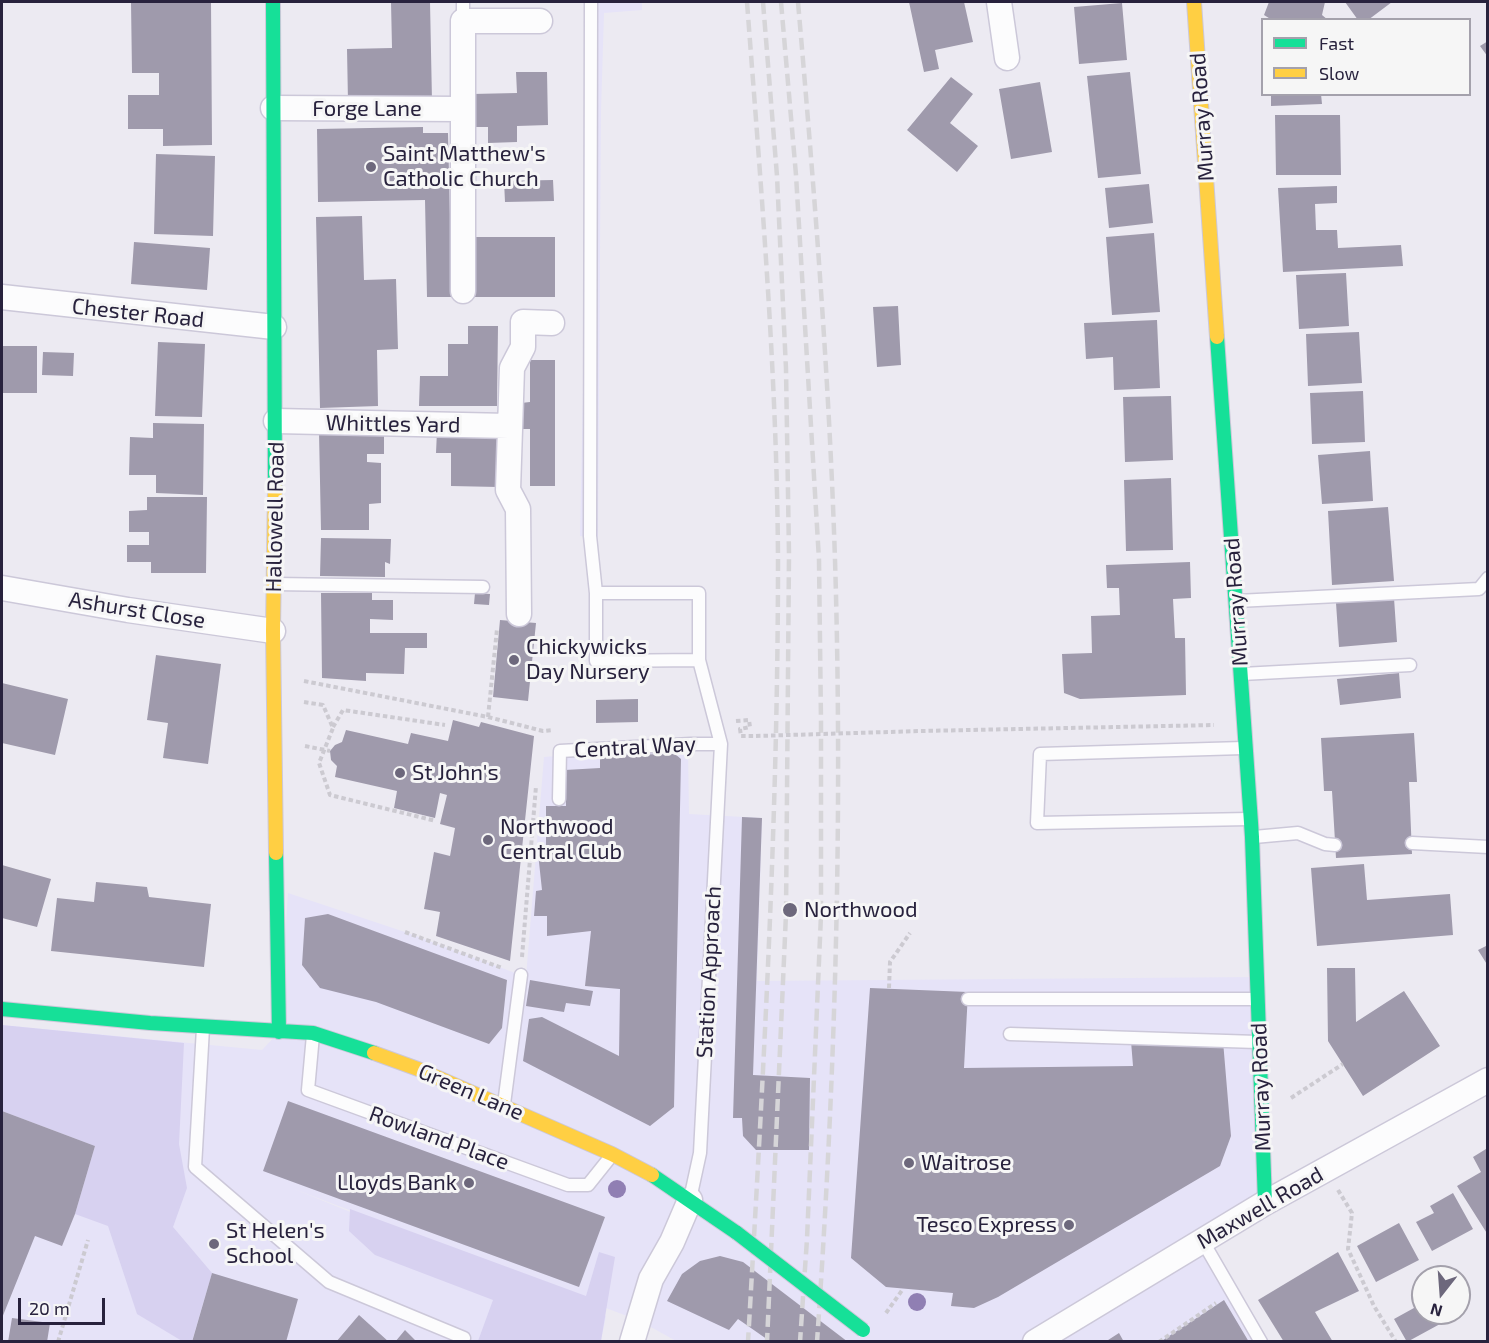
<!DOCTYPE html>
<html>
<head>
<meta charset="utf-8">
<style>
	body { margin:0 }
	#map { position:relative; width:1489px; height:1343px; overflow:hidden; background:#eceaf2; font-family:"Exo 2",sans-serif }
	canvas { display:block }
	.frame { position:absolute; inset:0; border:3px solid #28223d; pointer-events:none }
	.legend { position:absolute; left:1261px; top:18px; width:210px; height:78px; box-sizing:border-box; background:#f6f6f6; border:2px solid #a4a1ac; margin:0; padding:8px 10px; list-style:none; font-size:18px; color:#28223d }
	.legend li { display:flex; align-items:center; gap:12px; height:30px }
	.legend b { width:30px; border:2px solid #a4a1ac }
	.north { position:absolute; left:1411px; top:1265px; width:60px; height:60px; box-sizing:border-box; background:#f6f6f6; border:2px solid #a4a1ac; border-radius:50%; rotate:197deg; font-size:16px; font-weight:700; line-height:24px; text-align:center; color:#28223d }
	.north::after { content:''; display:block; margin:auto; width:21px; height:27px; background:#6d687c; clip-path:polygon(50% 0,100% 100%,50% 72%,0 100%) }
	.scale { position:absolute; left:18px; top:1298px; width:87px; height:27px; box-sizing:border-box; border:3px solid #28223d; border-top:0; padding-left:8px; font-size:18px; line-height:21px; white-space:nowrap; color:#28223d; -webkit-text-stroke:4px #f6f6f6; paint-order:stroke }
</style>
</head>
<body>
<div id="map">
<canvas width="1489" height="1343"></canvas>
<div class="frame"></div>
<ul class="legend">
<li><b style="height:8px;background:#16e098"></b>Fast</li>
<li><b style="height:8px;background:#ffcf43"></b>Slow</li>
</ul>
<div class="north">N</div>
<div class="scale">20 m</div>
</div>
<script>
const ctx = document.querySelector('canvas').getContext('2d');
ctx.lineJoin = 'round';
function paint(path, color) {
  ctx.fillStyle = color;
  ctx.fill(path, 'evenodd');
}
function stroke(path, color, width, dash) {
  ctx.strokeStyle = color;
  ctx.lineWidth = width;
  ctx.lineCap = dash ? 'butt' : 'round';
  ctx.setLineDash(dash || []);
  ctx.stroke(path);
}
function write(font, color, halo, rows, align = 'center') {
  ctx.font = font + ' "Exo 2",sans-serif';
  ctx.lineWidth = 6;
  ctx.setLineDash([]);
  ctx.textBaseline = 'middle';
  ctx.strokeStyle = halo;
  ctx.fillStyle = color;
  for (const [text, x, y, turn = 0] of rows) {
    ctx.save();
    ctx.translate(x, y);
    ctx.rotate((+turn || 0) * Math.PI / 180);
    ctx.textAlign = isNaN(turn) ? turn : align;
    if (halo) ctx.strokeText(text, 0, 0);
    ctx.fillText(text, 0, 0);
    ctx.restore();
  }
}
const built = new Path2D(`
	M591,2h51v8l-38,3 -3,98 -3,426 -18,-1z
	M630,750h58l1,64 73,4 -5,163 500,-4 8,226 -63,38 59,100h-585l-36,-20 -346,-132 312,127 -5,25h-599v-316l260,25 17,-18 9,-139 117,39 121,45 18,-220z`);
const green = new Path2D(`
	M2,1025l182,18 -5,101 8,44 -14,39 39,46 -20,68h-10l-45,-27 -29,-88 -33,-12 20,-68 -93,-35z
	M350,1209l236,87 13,-44 16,5 -14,84h-123l15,-41 -118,-45 -26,-24z`);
const building = new Path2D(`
	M131,2h80l1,143 -49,1v-17h-35v-34h31v-22h-27z
	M391,2h39l2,99 -84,1 -1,-53 45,-1z
	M909,2h55l9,40 -38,8 4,19 -15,3z
	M1269,2h56l-3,13 6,5h-56l-8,-5z
	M1345,2h47l-24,18h-10z
	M1122,3l5,57 -48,4 -5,-57z
	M1488,41v16l-8,-11z
	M516,72h31l1,53 -31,1v16l-29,1v-16h-15l-1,-33 45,-1z
	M1130,72l11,102 -43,4 -11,-102z
	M951,77l22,17 -23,29 28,23 -21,26 -50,-42z
	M1040,82l12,70 -41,7 -12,-70z
	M1271,94h50l1,10 -51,2z
	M1275,115h65l1,60h-65z
	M423,127v6h25l4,164h-25l-2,-97 -107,2 -1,-73z
	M156,154l59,2 -2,80 -59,-2z
	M553,180l1,21 -49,1 -1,-21z
	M1149,184l4,39 -44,5 -4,-40z
	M1337,186v17l-22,1 1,26h21l1,18 63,-3 2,21 -120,6 -5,-84z
	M362,216l2,64 32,-1 2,70 -21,1 1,56 -58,2 -4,-191z
	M1154,233l6,79 -48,3 -6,-78z
	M474,237h81v60h-80z
	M134,242l76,6 -3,42 -76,-6z
	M1346,273l3,53 -50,3 -3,-54z
	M898,306l3,59 -24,2 -4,-60z
	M1157,320l3,68 -46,2 -1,-33 -27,2 -2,-36z
	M468,326h30l-1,80h-78l1,-30h28v-32h20z
	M1359,332l3,51 -54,3 -2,-52z
	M158,342l47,2 -3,73 -47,-1z
	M2,346h35v47h-35z
	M43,352l31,1 -1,23 -31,-1z
	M530,360h25v126h-25v-57h-9v-26l9,-1z
	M1363,391l2,51 -53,2 -2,-51z
	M1171,396l2,64 -48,2 -2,-65z
	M153,423l51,1 -1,71 -47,-2v-18h-27l1,-38 23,1z
	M437,431l61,1v55l-47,-1v-33h-15z
	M319,432h65v22h-17v8l14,1v40l-12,1v26h-48z
	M1370,451l3,50 -51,3 -4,-49z
	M1171,478l2,72 -47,1 -2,-71z
	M147,497h60l-1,76h-55v-11h-24v-17h22v-13h-20v-21l18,-1z
	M1388,507l6,74 -62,4 -4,-74z
	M321,538l70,1 -1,25 -5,-2v15l-65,-1z
	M1190,562l1,36 -18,1 2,39h10l1,57 -106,4 -16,-6 -2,-39 30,-1 -1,-37 29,-1 -1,-27h-12l-1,-23z
	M321,593h51v7h21v20l-23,-1v14h57v15h-22l-1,26 -38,-1v8l-44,-3z
	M475,593l15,1 -1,11 -15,-1z
	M1394,598l3,44 -58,5 -3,-44z
	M500,620l36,3 -8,78 -35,-4z
	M156,655l65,9 -13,100 -45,-6 5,-35 -21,-3z
	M1399,673l2,25 -61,7 -3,-26z
	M2,683l66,16 -13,56 -53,-12z
	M638,699v23l-42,1v-23z
	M453,720l26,7 2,-5 53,14 -24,225 -74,-25 4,-24 -16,-3 10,-57 16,4 5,-28 -15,-4 7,-29 -7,-2 -5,25 -41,-10 3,-17 -62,-14 2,-11 -6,-6 -1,-9 5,-6 7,-3 4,-12 62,14 3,-11 37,8z
	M1414,733l3,49h-8l3,72 -76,4 -4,-67h-8l-3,-53z
	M675,754l6,5 -7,348 -24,19 -127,-65 6,-42 13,-2 77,39 1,-67 -35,-3 6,-55 -44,5v-20h-13l2,-25 6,-1 -4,-37h8v-47h20l-1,-36 35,-2v-13z
	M742,817l20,1 -9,257 57,3 -1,72h-53l-13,-14 -1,-18h-9z
	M1364,864l3,36 83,-6 3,41 -136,11 -6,-78z
	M2,865l49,14 -14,48 -35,-9z
	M96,882l51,5 2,10 62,7 -7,63 -153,-16 6,-53 37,4z
	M328,914l179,66 -5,48 -13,16 -113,-42 -56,-14 -18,-23 3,-47z
	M1488,945v21l-10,-16z
	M1327,968h28l1,54 48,-31 36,55 -77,50 -35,-55z
	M530,980l63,11 -3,15 -24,-3 -2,9 -38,-6z
	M870,988l98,4 -4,76 169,-2 -2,-25h92l8,95 -11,30 -222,131 -24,11 -23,-2 2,-13 -67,-6 -35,-29z
	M288,1101l317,116 -26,70 -316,-116z
	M2,1111l93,35 -20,68 -13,32 -27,-10 -33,82z
	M1486,1149l2,2v84l-31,-49 24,-14 -8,-15z
	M1453,1193l20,36 -41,22 -16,-29 18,-9 -4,-7z
	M1399,1223l20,37 -43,22 -19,-36z
	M1338,1252l21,39 -44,21 18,30h-49l-26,-42z
	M720,1256l23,6 105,80h-77l-33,-23 -9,11 -62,-29 15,-27 18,-13z
	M212,1273l86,26 -12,43h-94z
	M1224,1300l25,42h-89z
	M1423,1303v10h11l6,11 -33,18 -13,-23z
	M359,1315l30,27h-53z
	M12,1318l38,5 -3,19h-39z
	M405,1330l12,12h-22z
	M1119,1333l5,9h-19z`);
const path = new Path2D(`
	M304,681l184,36 55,14 9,-1
	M304,702l19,3 10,23 -14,35 11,32 106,26
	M488,717l9,-88
	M736,721l13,-1 1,7 -10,2 1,7h15
	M333,727l10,-17 102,15
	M921,731l293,-6
	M305,746l25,5
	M405,932l97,36
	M522,957l14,-171
	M889,988l1,-26 20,-29
	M1291,1098l52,-34
	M1338,1190l14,23 -4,36 26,57 22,36
	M886,1313l17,-24
	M58,1342l30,-102
	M1159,1342l57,-39`);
const lane = new Path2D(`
	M591,2l-1,534 6,57
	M463,21v-19
	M274,584l209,3
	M1237,601l242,-12 9,-11
	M1242,674l168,-9
	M1243,748l-203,6 -3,69 212,-4
	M559,799l1,-48 131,-7h30
	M1254,837l44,-4 27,11 10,1
	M1412,843l76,4
	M968,999h289
	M203,1028l-8,139 134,115 135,56 -2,4
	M1010,1034l247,8
	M313,1035l-5,55 260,95h20l24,-30
	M504,1104l17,-129
	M690,1199l10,-46 21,-409 -22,-84v-67h-103v68l103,-1
	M1202,1240l59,102`);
const street = new Path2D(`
	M999,2l8,56
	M273,108l189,1
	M463,291v-270h77
	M2,297l272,30
	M276,421l233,5
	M2,588l126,22 145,21
	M519,614l-1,-105 -10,-19 4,-122 11,-21v-25l29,1
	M632,1342l19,-63 21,-37 18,-42
	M1035,1342l230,-139 223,-123`);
const fast = new Path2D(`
	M273,2l2,485
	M1217,337l35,500 13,366
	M276,853l3,179
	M2,1009l148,14 163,10 61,20
	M652,1175l85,58`);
const slow = new Path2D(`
	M1194,2l23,335
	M275,487l-2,144 3,222
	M374,1053l44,16 194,85 40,21`);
const rail = new Path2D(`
	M747,2c14,185 30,372 31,558 0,261 -15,521 -30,782
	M763,2l14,174 9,193 3,185 -3,360 -19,428
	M781,2l15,173 23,385 2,162v193l-14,324 -7,103
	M798,2c16,185 31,371 37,558 8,260 0,522 -18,782`);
const pathBridge = new Path2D(`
	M756,736l165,-5`);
const fastBridge = new Path2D(`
	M737,1233l126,97`);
const trees = [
	[617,1189],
	[917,1302]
];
const markers = [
	[371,167,6,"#6d687c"],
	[514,660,6,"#6d687c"],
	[400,773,6,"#6d687c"],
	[488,840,6,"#6d687c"],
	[790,910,8,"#6d687c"],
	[909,1163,6,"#6d687c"],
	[469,1183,6,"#6d687c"],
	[1069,1225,6,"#6d687c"],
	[214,1244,6,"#6d687c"]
];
const streetNames = [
	["Forge Lane",367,109],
	["Murray Road",1202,117,-94],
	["Chester Road",138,313,6],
	["Whittles Yard",393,424,1],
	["Hallowell Road",275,517,-89],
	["Murray Road",1236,602,-94],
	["Ashurst Close",137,610,9],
	["Central Way",635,747,-3],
	["Station Approach",709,972,-87],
	["Murray Road",1261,1087,-92],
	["Green Lane",471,1092,23],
	["Rowland Place",439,1138,20],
	["Maxwell Road",1260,1208,-30]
];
const poiNames = [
	["Saint Matthew's",383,154],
	["Catholic Church",383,179],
	["Chickywicks",526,647],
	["Day Nursery",526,672],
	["St John's",412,773],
	["Northwood",500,827],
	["Central Club",500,852],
	["Northwood",804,910],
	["Waitrose",921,1163],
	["Lloyds Bank",457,1183,"right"],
	["Tesco Express",1057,1225,"right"],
	["St Helen's",226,1231],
	["School",226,1256]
];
paint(built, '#e6e3f8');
paint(green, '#d7d1f0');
paint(building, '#9f9aac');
stroke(lane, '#ccc8d9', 15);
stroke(street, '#ccc8d9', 27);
stroke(fast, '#ccc8d9', 16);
stroke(slow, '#ccc8d9', 16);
stroke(path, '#cccad1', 4, [4.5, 3]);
stroke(lane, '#fcfcfd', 12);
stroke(street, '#fcfcfd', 24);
stroke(fast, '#16e098', 14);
stroke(slow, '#ffcf43', 14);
stroke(rail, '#d6d5d8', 4.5, [12, 6]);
stroke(fastBridge, '#ccc8d9', 16, []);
stroke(pathBridge, '#cccad1', 4, [4.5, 3]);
stroke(fastBridge, '#16e098', 14);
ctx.fillStyle = '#907fb3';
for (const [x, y] of trees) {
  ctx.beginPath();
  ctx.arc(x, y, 9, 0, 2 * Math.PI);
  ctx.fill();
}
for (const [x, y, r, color] of markers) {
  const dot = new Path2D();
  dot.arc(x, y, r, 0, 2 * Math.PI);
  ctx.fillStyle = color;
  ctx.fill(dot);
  stroke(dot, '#f6f6f6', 2);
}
write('22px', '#28223d', '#f6f6f6', streetNames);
write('22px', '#28223d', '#f6f6f6', poiNames, 'left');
</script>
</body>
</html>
